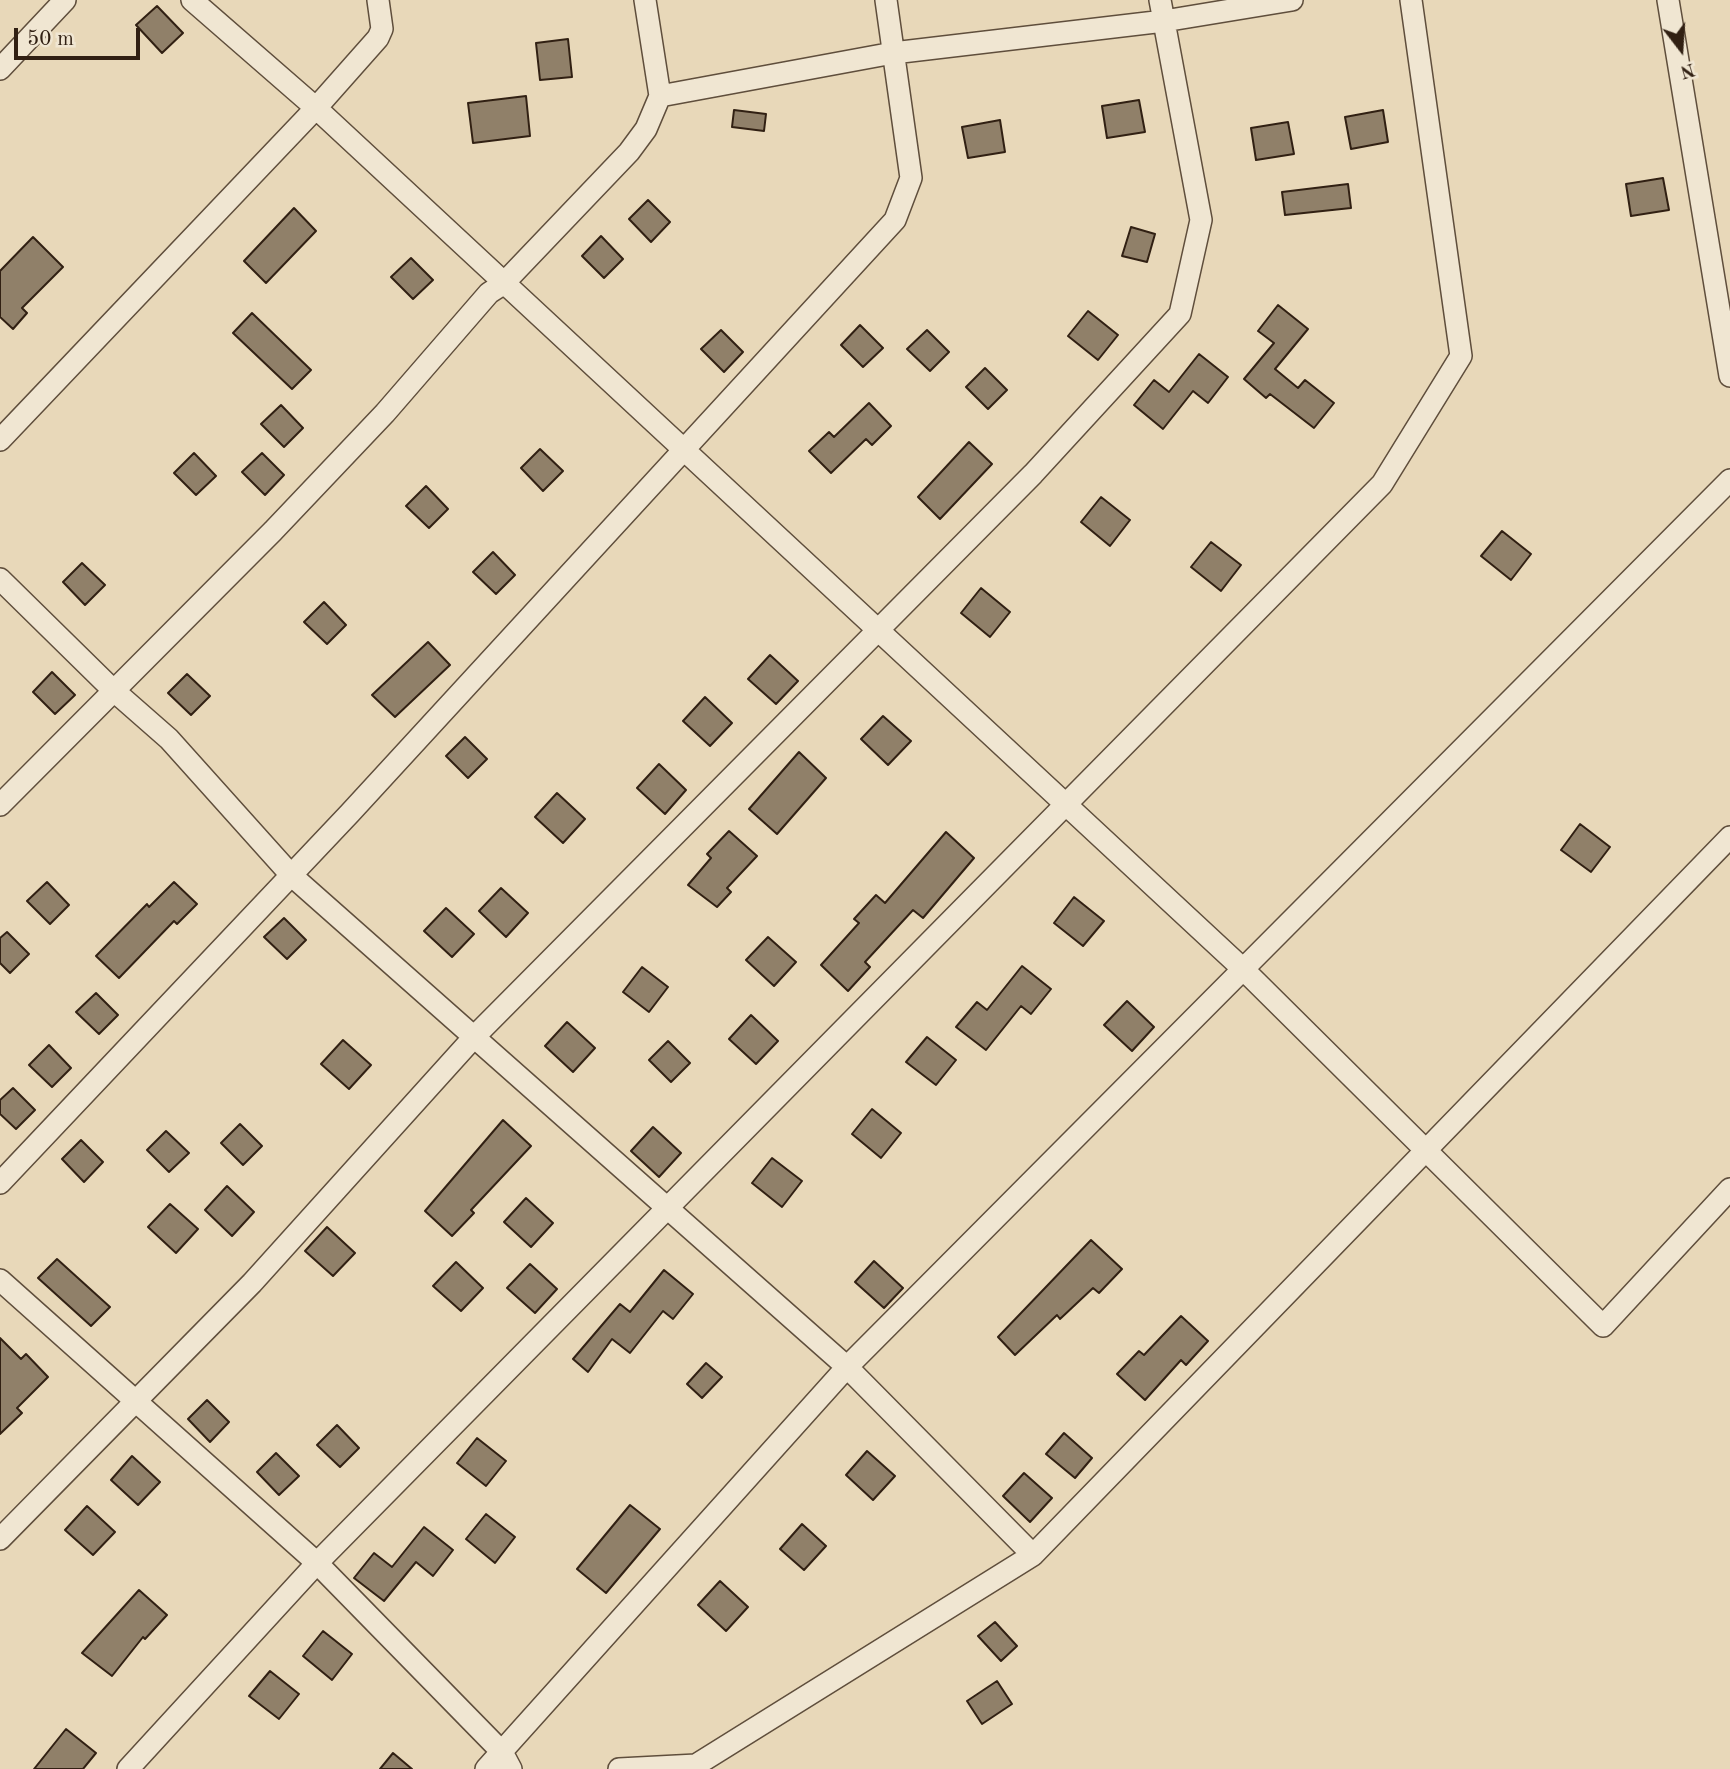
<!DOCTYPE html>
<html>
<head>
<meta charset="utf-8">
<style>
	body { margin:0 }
	#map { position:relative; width:1730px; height:1769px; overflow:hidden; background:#e8d8b9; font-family:"Old Standard TT",serif }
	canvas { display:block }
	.north { position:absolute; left:1646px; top:14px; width:70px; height:70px; -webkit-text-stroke:5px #f0e6d2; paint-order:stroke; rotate:163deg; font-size:19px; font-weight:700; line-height:28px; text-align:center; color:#312013 }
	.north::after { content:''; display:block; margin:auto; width:24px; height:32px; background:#312013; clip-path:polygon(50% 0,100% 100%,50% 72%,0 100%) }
	.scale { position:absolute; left:14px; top:28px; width:126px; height:32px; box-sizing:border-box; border:4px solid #312013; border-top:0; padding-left:9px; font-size:21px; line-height:24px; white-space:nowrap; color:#312013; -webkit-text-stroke:5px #f0e6d2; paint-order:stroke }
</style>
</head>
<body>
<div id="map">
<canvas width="1730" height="1769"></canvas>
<div class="north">N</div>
<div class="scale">50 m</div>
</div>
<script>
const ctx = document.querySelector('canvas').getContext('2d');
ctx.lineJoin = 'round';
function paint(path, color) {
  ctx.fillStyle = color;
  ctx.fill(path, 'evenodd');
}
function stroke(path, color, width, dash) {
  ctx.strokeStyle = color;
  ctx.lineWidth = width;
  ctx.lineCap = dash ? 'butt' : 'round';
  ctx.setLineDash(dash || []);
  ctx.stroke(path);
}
const building = new Path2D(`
	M157,6l26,27 -21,20 -26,-28z
	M568,39l4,38 -32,3 -4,-37z
	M526,96l4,40 -57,7 -5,-40z
	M1139,100l6,32 -38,6 -5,-32z
	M734,110l32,4 -2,17 -32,-4z
	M1383,110l5,32 -37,7 -6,-32z
	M1000,120l5,32 -37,6 -6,-31z
	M1288,122l6,32 -38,6 -5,-32z
	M1663,178l6,32 -38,6 -5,-32z
	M1348,184l3,24 -66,7 -3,-23z
	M648,200l22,22 -19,20 -22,-23z
	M294,208l22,23 -50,52 -22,-22z
	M1131,227l24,7 -8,28 -25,-6z
	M601,236l22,23 -19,19 -22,-22z
	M33,237l30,30 -41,41 5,5 -14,16 -13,-12v-46z
	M411,258l22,22 -20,19 -22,-22z
	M1278,305l30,24 -33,40 23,19 7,-8 29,23 -20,25 -44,-34 -4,4 -22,-19 30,-36 -16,-12z
	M1088,311l30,24 -20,25 -30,-24z
	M252,313l59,57 -19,19 -59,-56z
	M860,325l23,23 -20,19 -22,-22z
	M721,330l22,22 -19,20 -23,-23z
	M927,330l22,22 -19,19 -23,-22z
	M1199,354l29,23 -20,26 -15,-12 -30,38 -29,-24 20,-25 15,12z
	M985,368l22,22 -19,19 -22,-22z
	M869,403l22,23 -19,19 -6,-6 -35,34 -22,-22 20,-19 5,5z
	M281,405l22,23 -19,19 -23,-23z
	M969,442l23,22 -52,55 -22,-22z
	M540,449l23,22 -20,20 -22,-23z
	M194,453l22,23 -20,19 -22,-22z
	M262,453l22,22 -19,20 -23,-23z
	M426,486l22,23 -19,19 -23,-22z
	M1101,497l29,23 -20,26 -29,-24z
	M1502,531l29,23 -20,26 -30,-24z
	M1211,542l30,23 -20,26 -30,-24z
	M493,552l22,23 -19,19 -23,-22z
	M82,563l23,22 -20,20 -22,-23z
	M981,588l29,24 -20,25 -29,-24z
	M324,602l22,23 -19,19 -23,-22z
	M428,642l22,23 -55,52 -23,-22z
	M770,655l28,26 -22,23 -28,-25z
	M52,672l23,23 -20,19 -22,-22z
	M187,674l23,22 -19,19 -23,-22z
	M705,697l27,26 -22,23 -27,-25z
	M883,716l28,25 -23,24 -27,-26z
	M465,737l22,22 -19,19 -22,-22z
	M799,752l27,26 -49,56 -28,-25z
	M659,764l27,26 -21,24 -28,-26z
	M557,793l28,26 -22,24 -28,-26z
	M1580,824l30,23 -19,25 -30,-22z
	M729,831l28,25 -30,32 4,4 -14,15 -29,-22 23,-27 -4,-4z
	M946,832l28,26 -51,60 -10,-8 -48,52 5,5 -22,24 -27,-26 38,-42 -5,-4 22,-24 9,8z
	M47,882l22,23 -19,19 -23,-23z
	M174,882l23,22 -20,20 -3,-3 -55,57 -23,-22 51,-52 2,3z
	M501,888l27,25 -22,24 -27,-26z
	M1074,897l30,24 -21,25 -29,-23z
	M446,908l28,26 -22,23 -28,-26z
	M284,918l22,22 -19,19 -23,-22z
	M7,932l22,22 -19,19 -10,-10v-25z
	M768,937l28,25 -22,24 -28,-26z
	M1022,966l29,23 -20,25 -10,-8 -35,44 -30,-23 21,-25 10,8z
	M642,967l26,20 -19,25 -26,-20z
	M96,993l22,22 -19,19 -23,-22z
	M1127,1001l27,26 -22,24 -28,-26z
	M751,1015l27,26 -22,23 -27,-25z
	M567,1022l28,26 -22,24 -28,-26z
	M927,1037l29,23 -20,25 -30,-23z
	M343,1040l28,25 -22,24 -28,-25z
	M668,1041l22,22 -19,19 -22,-22z
	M49,1045l22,23 -19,19 -23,-22z
	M13,1088l22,22 -19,19 -16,-15v-14z
	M872,1109l29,24 -20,25 -29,-24z
	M503,1120l28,26 -60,64 3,3 -22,23 -27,-25z
	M240,1124l22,22 -19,19 -22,-22z
	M653,1127l28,26 -22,24 -28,-26z
	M166,1131l23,22 -20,19 -22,-22z
	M81,1140l22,22 -19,20 -22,-23z
	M772,1158l30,23 -20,26 -30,-24z
	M227,1186l27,26 -22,24 -27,-26z
	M526,1198l27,25 -22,24 -27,-25z
	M170,1204l28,25 -22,24 -28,-26z
	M327,1227l28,26 -22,23 -28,-25z
	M1091,1240l31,29 -23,24 -6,-5 -33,31 -3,-4 -42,40 -17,-18z
	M57,1259l53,48 -19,19 -53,-48z
	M874,1261l29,27 -19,20 -29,-26z
	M456,1262l27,26 -22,23 -28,-25z
	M530,1264l27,25 -22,24 -28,-25z
	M664,1270l29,24 -20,25 -10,-8 -33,42 -18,-14 -24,33 -15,-13 47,-55 10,8z
	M1181,1316l27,25 -22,24 -5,-5 -36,40 -28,-26 22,-23 5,4z
	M0,1338l21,21 5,-5 22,23 -31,31 5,5 -22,21z
	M706,1363l16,14 -20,21 -15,-14z
	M207,1400l22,22 -19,20 -22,-23z
	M337,1425l22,23 -19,19 -23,-22z
	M1064,1433l28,25 -17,20 -29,-24z
	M477,1438l29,23 -20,25 -29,-23z
	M867,1451l28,25 -22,24 -27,-25z
	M276,1453l23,23 -20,19 -22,-23z
	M132,1456l28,26 -22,23 -27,-25z
	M1024,1473l28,25 -22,24 -27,-26z
	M630,1505l30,24 -54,64 -29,-24z
	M87,1506l28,26 -22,23 -28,-25z
	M486,1514l29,23 -20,26 -29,-24z
	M802,1524l24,22 -22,24 -24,-21z
	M424,1527l29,23 -20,26 -17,-14 -32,39 -30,-23 20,-25 18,14z
	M720,1581l28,26 -22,24 -28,-26z
	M139,1590l28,25 -22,24 -2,-2 -31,39 -30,-23z
	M995,1622l22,24 -16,15 -23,-25z
	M323,1631l29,23 -20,26 -29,-24z
	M270,1671l29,23 -20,25 -30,-23z
	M997,1681l15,23 -30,20 -15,-23z
	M66,1729l30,24 -13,16h-49z
	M393,1753l19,16h-32z`);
const minor = new Path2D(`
	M378,0l4,29 -4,9 -62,70 927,861 360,357 127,-137
	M1668,0l62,376
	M0,69l65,-69
	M660,96l233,-43 271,-32 128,-21
	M0,440l316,-332 -124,-108
	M0,579l112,110 57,50 122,136 556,492 186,188
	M0,805l273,-274 112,-118 104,-120 14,-9 126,-132 17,-23 14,-33 -15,-96
	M0,1183l350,-370 545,-593 16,-42 -25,-178
	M0,1280l317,283 185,189 9,17
	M0,1539l252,-256 222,-246 559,-563 147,-160 21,-94 -41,-220
	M128,1769l189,-206 1065,-1079 79,-128 -50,-356
	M486,1769l361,-402 883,-887
	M619,1769l77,-4 337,-210 697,-718`);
paint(building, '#908069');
stroke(building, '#312013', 2);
stroke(minor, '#5f4e3c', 24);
stroke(minor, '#f0e6d2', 21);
</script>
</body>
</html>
